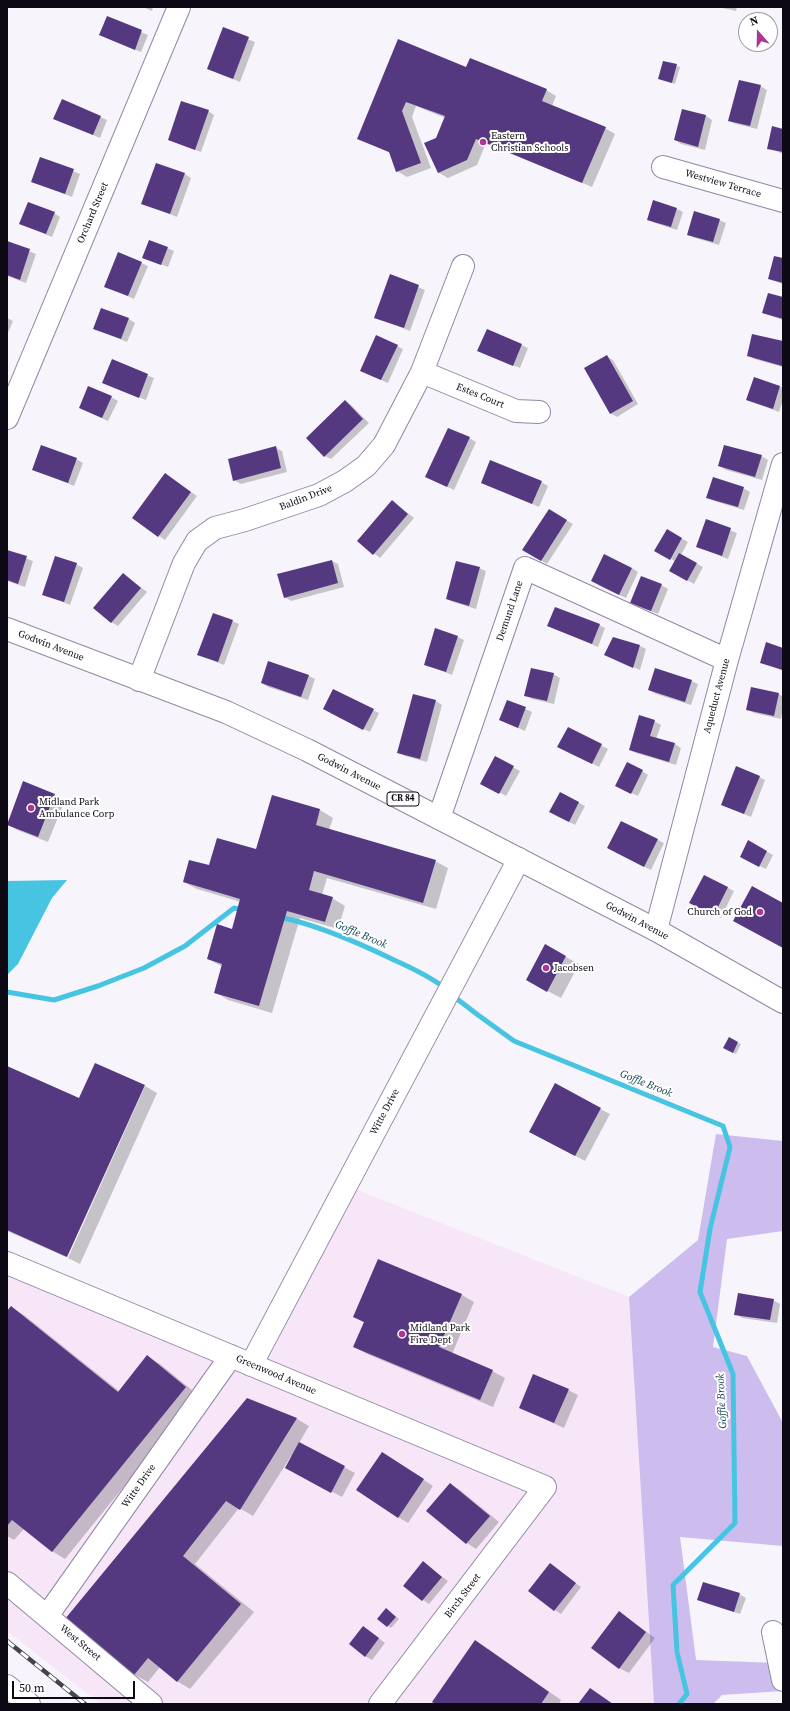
<!DOCTYPE html>
<html>
<head>
<meta charset="utf-8">
<style>
	body { margin:0 }
	#map { position:relative; width:790px; height:1711px; overflow:hidden; background:#f7f4fb; font-family:"Source Serif 4",serif }
	canvas { display:block }
	.frame { position:absolute; inset:0; border:8px solid #0d0914; pointer-events:none }
	.north { position:absolute; left:738px; top:12px; width:40px; height:40px; box-sizing:border-box; background:#fff; border:1px solid #9e9da1; border-radius:50%; rotate:340deg; font-size:11px; font-weight:700; line-height:16px; text-align:center; color:#0d0914 }
	.north::after { content:''; display:block; margin:auto; width:14px; height:18px; background:#aa3893; clip-path:polygon(50% 0,100% 100%,50% 72%,0 100%) }
	.scale { position:absolute; left:12px; top:1681px; width:123px; height:18px; box-sizing:border-box; border:2px solid #0d0914; border-top:0; padding-left:5px; font-size:12px; line-height:14px; white-space:nowrap; color:#0d0914; -webkit-text-stroke:3px #fff; paint-order:stroke }
</style>
</head>
<body>
<div id="map">
<canvas width="790" height="1711"></canvas>
<div class="frame"></div>
<div class="north">N</div>
<div class="scale">50 m</div>
</div>
<script>
const ctx = document.querySelector('canvas').getContext('2d');
ctx.lineJoin = 'round';
function paint(path, color) {
  ctx.fillStyle = color;
  ctx.fill(path, 'evenodd');
}
function stroke(path, color, width, dash) {
  ctx.strokeStyle = color;
  ctx.lineWidth = width;
  ctx.lineCap = dash ? 'butt' : 'round';
  ctx.setLineDash(dash || []);
  ctx.stroke(path);
}
function write(font, color, halo, rows, align = 'center') {
  ctx.font = font + ' "Source Serif 4",serif';
  ctx.lineWidth = 4;
  ctx.setLineDash([]);
  ctx.textBaseline = 'middle';
  ctx.strokeStyle = halo;
  ctx.fillStyle = color;
  for (const [text, x, y, turn = 0] of rows) {
    ctx.save();
    ctx.translate(x, y);
    ctx.rotate((+turn || 0) * Math.PI / 180);
    ctx.textAlign = isNaN(turn) ? turn : align;
    if (halo) ctx.strokeText(text, 0, 0);
    ctx.fillText(text, 0, 0);
    ctx.restore();
  }
}
const industrial = new Path2D(`
	M355,1189l274,108 25,407h-553l-94,-73v-368l251,102z`);
const green = new Path2D(`
	M716,1134l67,7v90l-56,8 -14,108 34,9 36,67v123l-103,-9 16,123 81,3 5,28 -60,4 -9,9h-59l-25,-407 69,-57z`);
const water = new Path2D(`
	M67,880l-15,18 -34,66 -11,11v-94z`);
const shadow = new Path2D(`
	M143,7h10l-1,4z
	M718,7h19l-1,4z
	M107,17l41,18 -7,17 -41,-17z
	M224,29l31,13 -15,40 -32,-13z
	M399,41l67,28 80,21 10,6 -4,10 53,22 10,6 -23,53 -106,-44 -9,22 -29,13 -9,-5 -2,-35 8,-20 -29,-12 -4,11 19,51 -24,9 -10,-6 -7,-18 -32,-15z
	M664,62l16,5 -5,17 -13,-4z
	M760,86l7,4 -10,39 -21,-5 -7,-3z
	M62,100l45,20 -7,18 -46,-19z
	M683,110l23,6 6,4 -7,30 -24,-6 -6,-4z
	M208,111l6,4 -13,37 -32,-12z
	M783,130v24l-14,-6z
	M41,158l39,16 -8,23 -40,-16z
	M185,174l6,4 -14,39 -35,-14z
	M677,209l6,3 -6,18 -22,-7 -7,-3z
	M54,213l6,4 -8,20 -32,-13z
	M719,220l7,3 -7,22 -24,-7 -7,-3z
	M7,243l29,11 -10,29 -19,-7z
	M167,248l7,3 -6,16 -25,-10z
	M783,259v25l-14,-5z
	M141,263l7,3 -14,33 -29,-13z
	M391,276l34,14 -15,41 -35,-14z
	M783,298v22l-20,-7z
	M7,318l6,3 -6,14z
	M129,319l6,4 -8,19 -32,-13z
	M487,330l41,18 -8,20 -35,-14z
	M753,335l30,7v25l-29,-8 -6,-4z
	M397,346l6,3 -15,34 -21,-9z
	M607,357l6,3 25,44 -21,13 -7,-4z
	M112,361l42,17 -8,22 -42,-17z
	M754,378l29,10v12l-4,12 -32,-12z
	M111,397l7,4 -10,20 -22,-10z
	M345,401l6,4 18,18 -38,36 -6,-3z
	M469,438l7,4 -22,48 -27,-13z
	M276,448l6,3 5,21 -46,12 -7,-4z
	M761,456l7,4 -6,20 -36,-10 -7,-4z
	M76,459l7,4 -9,23 -41,-17z
	M171,478l26,18 -32,44 -6,-4z
	M482,482h59l7,4 -9,21z
	M743,488l7,4 -6,18 -30,-9 -7,-4z
	M392,501l22,17 -34,40 -22,-17z
	M555,514l18,10 -26,40 -23,-14z
	M707,521l30,12 -9,26 -30,-12z
	M667,530l21,12 -7,13 22,12 -9,17 -23,-13 5,-9 -20,-12z
	M7,551l26,10 -8,26 -18,-6z
	M332,561l6,3 6,23 -53,14 -6,-4z
	M76,564l7,4 -13,37 -27,-11z
	M479,568l7,3 -10,38 -23,-7 -6,-3z
	M632,568l6,4 -12,26 -28,-13z
	M124,574l23,18 -29,34 -7,-4z
	M661,585l7,4 -10,25 -20,-8z
	M214,614l25,10 -15,41 -25,-10z
	M599,625l6,3 -7,19 -50,-21z
	M457,637l7,3 -12,35 -27,-11z
	M640,646l6,3 -6,21 -28,-12z
	M783,649v22l-22,-9z
	M553,674l7,4 -6,26 -22,-5 -6,-4z
	M309,676l6,3 -7,21 -40,-13 -6,-4z
	M691,681l7,3 -7,21 -35,-11 -7,-4z
	M752,688l27,6 4,3v11l-2,11 -27,-6 -7,-4z
	M414,696l22,5 6,4 -15,57 -22,-6 -6,-3z
	M507,701l25,11 -7,19 -25,-11z
	M373,710l6,3 -9,19 -40,-19z
	M654,721l7,4 -5,14 19,5 6,4 -5,17 -40,-12 -6,-3z
	M568,728l40,21 -9,18 -34,-17z
	M495,758l25,13 -14,25 -24,-13z
	M642,771l6,4 -10,21 -15,-7z
	M759,777l6,3 -14,37 -29,-12z
	M23,783l32,12 10,5 -17,42 -31,-12 -10,-6z
	M561,793l24,13 -10,19 -18,-9z
	M273,796l47,14 13,8 -4,12 106,31 13,7 -12,41 -109,-31 -5,17 10,3 13,8 -7,23 -38,-11 -28,95 -44,-13 -13,-8 8,-25 -15,-8 24,-29 9,-28 -44,-13 -13,-7 26,-15 47,-16z
	M658,840l6,3 -13,27 -36,-18z
	M748,842l25,13 -7,14 -19,-9z
	M704,876l30,15 -13,27 -24,-11z
	M545,946l34,18 -18,34 -21,-11z
	M729,1039l12,5 -5,10 -11,-6z
	M7,1067l72,32 64,-13 -77,171 -59,-26z
	M145,1086l12,7 -77,171 -12,-6z
	M600,1109l10,5 -25,47 -45,-24z
	M379,1260l83,35 12,7 -22,52 40,17 13,7 -12,29 -126,-53 -13,-7 11,-24 -10,-6z
	M773,1300l7,4 -3,19 -35,-5 -7,-4z
	M11,1307l13,8 95,76 29,-34 12,7 38,31 -133,164 -13,-8 -28,-22 -10,11 -7,-4v-223z
	M568,1390l10,5 -14,33 -44,-20z
	M247,1400l50,19 12,7 -10,17 56,30 -13,24 -46,-24 -5,-17 -38,60 -14,-8 -44,56 59,48 -64,77 -13,-8 -17,-14 -12,15 -13,-7 -69,-57z
	M382,1453l51,33 -25,37 -10,-6z
	M450,1484l10,6 39,32 -23,27 -9,-6 -39,-32z
	M423,1563l25,18 -19,23 -25,-18z
	M550,1564l31,23 -20,27 -6,-4z
	M739,1594l7,4 -6,16 -35,-11 -7,-4z
	M389,1611l10,8 -8,9 -13,-10z
	M619,1612l36,26 -26,35 -10,-5z
	M364,1627l21,16 -13,17 -7,-4z
	M488,1649l73,51 -2,4h-122z`);
const stream = new Path2D(`
	M279,917c39,8 78,25 115,43 18,8 35,16 51,28
	M7,992l47,8 44,-14 46,-18 41,-22 49,-38 9,2
	M452,995l26,20 36,26 209,85 7,21 -20,82 -10,63 33,82 2,149 -62,62 4,67 10,42 -8,10`);
const building = new Path2D(`
	M107,16l35,14 -7,20 -36,-15z
	M223,27l26,10 -16,42 -26,-10z
	M398,39l68,28 4,-9 77,31 -5,12 64,26 -24,56 -106,-44 -9,21 -29,13 -14,-30 12,-5 9,-22 -39,-14 -4,9 19,52 -25,9 -7,-20 -32,-13z
	M663,61l14,3 -5,19 -14,-4z
	M739,80l22,5 -11,41 -22,-5z
	M62,99l39,17 -8,19 -40,-16z
	M181,101l28,9 -14,40 -27,-10z
	M682,109l24,6 -8,32 -24,-7z
	M772,126l11,3v23l-16,-3z
	M40,157l34,12 -9,25 -34,-12z
	M156,163l29,10 -15,41 -29,-10z
	M653,200l24,8 -6,19 -24,-7z
	M28,202l27,10 -9,22 -27,-10z
	M694,211l26,8 -7,23 -26,-7z
	M149,240l19,7 -7,18 -19,-7z
	M7,241l23,8 -10,31 -13,-5z
	M118,252l24,10 -14,34 -24,-9z
	M774,256l9,2v25l-15,-4z
	M390,274l29,11 -15,43 -30,-10z
	M768,293l15,4v22l-21,-6z
	M101,308l28,10 -8,21 -28,-10z
	M487,329l35,15 -9,22 -36,-15z
	M752,334l31,7 -1,25 -35,-10z
	M376,335l22,10 -17,35 -21,-9z
	M607,355l26,46 -23,13 -26,-46z
	M112,359l36,15 -9,24 -37,-15z
	M754,377l26,9 -7,23 -27,-9z
	M88,386l24,10 -10,22 -23,-10z
	M345,400l18,19 -39,38 -18,-19z
	M448,428l22,9 -23,50 -22,-10z
	M41,445l36,13 -9,25 -36,-13z
	M724,445l38,10 -7,22 -37,-11z
	M276,446l5,22 -48,13 -5,-22z
	M490,460l52,21 -10,23 -51,-21z
	M165,473l26,19 -33,45 -26,-19z
	M713,477l31,10 -6,20 -32,-9z
	M392,500l16,14 -35,41 -16,-14z
	M549,509l18,11 -26,41 -19,-11z
	M706,519l25,9 -9,28 -26,-9z
	M667,529l15,9 -12,22 -16,-9z
	M7,550l20,6 -9,28 -11,-4z
	M679,553l18,10 -10,18 -18,-10z
	M604,554l28,14 -13,27 -28,-14z
	M55,556l22,7 -13,39 -22,-7z
	M332,560l6,23 -54,15 -7,-24z
	M456,561l24,6 -11,39 -23,-7z
	M123,573l18,15 -30,35 -18,-15z
	M641,576l21,8 -11,27 -21,-8z
	M555,607l45,17 -8,20 -45,-18z
	M213,613l20,7 -15,42 -21,-7z
	M435,628l23,8 -12,36 -22,-7z
	M613,637l27,8 -7,23 -29,-13z
	M766,642l17,6v22l-23,-7z
	M268,661l41,14 -8,22 -40,-14z
	M531,668l23,5 -7,28 -23,-5z
	M655,668l37,12 -7,22 -37,-12z
	M751,687l28,6 -5,23 -28,-6z
	M333,689l41,20 -11,21 -40,-21z
	M413,694l23,6 -16,59 -23,-6z
	M507,700l19,7 -8,21 -19,-8z
	M639,715l16,5 -5,16 25,7 -6,19 -40,-12z
	M568,727l34,17 -10,20 -35,-17z
	M495,756l19,10 -15,28 -19,-10z
	M627,762l16,8 -12,24 -16,-8z
	M736,766l24,10 -16,38 -23,-9z
	M23,781l32,13 -17,43 -31,-12z
	M560,792l19,10 -10,20 -20,-10z
	M272,795l48,14 -4,16 120,35 -13,43 -109,-32 -5,19 24,7 -8,25 -38,-11 -28,95 -45,-13 8,-29 -15,-5 10,-35 15,5 8,-30 -57,-17 6,-22 20,5 8,-27 39,11z
	M621,821l37,18 -14,28 -37,-19z
	M748,840l19,11 -8,16 -19,-10z
	M704,875l24,12 -14,28 -25,-12z
	M752,886l31,17v45l-50,-27z
	M545,944l21,12 -19,36 -21,-12z
	M729,1037l9,5 -5,11 -10,-5z
	M95,1063l50,22 -78,172 -60,-27v-164l72,32z
	M555,1083l46,25 -26,48 -46,-24z
	M378,1259l84,35 -23,53 54,23 -13,30 -127,-53 11,-25 -11,-5z
	M738,1293l36,6 -4,21 -36,-5z
	M11,1306l107,86 29,-37 39,32 -134,165 -40,-32 -5,6v-215z
	M533,1374l36,15 -15,34 -35,-15z
	M247,1398l50,20 -57,92 -14,-9 -43,55 58,48 -64,78 -29,-24 -14,17 -69,-56z
	M299,1442l46,24 -14,27 -46,-25z
	M382,1452l42,27 -26,39 -42,-28z
	M450,1483l40,33 -24,28 -40,-33z
	M423,1561l19,16 -20,24 -19,-15z
	M550,1563l26,20 -22,28 -26,-20z
	M703,1582l37,11 -6,19 -37,-12z
	M386,1608l10,9 -9,10 -10,-8z
	M619,1611l27,21 -27,37 -28,-21z
	M363,1626l16,12 -14,19 -16,-13z
	M475,1640l74,52 -8,12h-106l-3,-2z
	M590,1688l23,16h-35z`);
const minor = new Path2D(`
	M663,167l120,34
	M422,372l94,39 23,1
	M7,418l172,-411
	M139,680l45,-117 13,-22 18,-13 30,-8 74,-25 26,-14 21,-15 18,-21 38,-73 41,-106
	M439,818l86,-250 202,92
	M656,930l71,-270 56,-196
	M7,1263l538,224 -165,217
	M251,1365l268,-506
	M7,1583l144,121
	M47,1616l184,-260
	M773,1632l10,48
	M7,1686l22,18`);
const major = new Path2D(`
	M7,629l219,83 81,38 349,180 127,72`);
const rail = new Path2D(`
	M7,1641l78,63`);
const markers = [
	[483,142,4,"#aa3893"],
	[31,808,4,"#aa3893"],
	[760,912,4,"#aa3893"],
	[546,968,4,"#aa3893"],
	[402,1334,4,"#aa3893"]
];
const shields = [
	[403,799,32]
];
const shieldNames = [
	["CR 84",403,799]
];
const poiNames = [
	["Eastern",491,136],
	["Christian Schools",491,148],
	["Midland Park",39,802],
	["Ambulance Corp",39,814],
	["Church of God",752,912,"right"],
	["Jacobsen",554,968],
	["Midland Park",410,1328],
	["Fire Dept",410,1340]
];
const streetNames = [
	["Westview Terrace",723,184,16],
	["Orchard Street",93,213,-67],
	["Estes Court",480,396,22],
	["Baldin Drive",306,498,-21],
	["Demund Lane",510,611,-71],
	["Godwin Avenue",51,646,21],
	["Aqueduct Avenue",717,696,-75],
	["Godwin Avenue",349,772,27],
	["Godwin Avenue",637,921,28],
	["Witte Drive",385,1112,-62],
	["Greenwood Avenue",276,1375,23],
	["Witte Drive",139,1486,-55],
	["Birch Street",463,1596,-53],
	["West Street",80,1643,40]
];
const waterNames = [
	["Goffle Brook",361,935,23],
	["Goffle Brook",646,1084,22],
	["Goffle Brook",722,1401,-93]
];
paint(industrial, '#f6e6f8');
paint(green, '#cdbdee');
paint(water, '#48c4e3');
paint(shadow, '#0003');
stroke(stream, '#48c4e3', 5);
paint(building, '#553980');
stroke(minor, '#9187a6', 24);
stroke(major, '#9187a6', 24);
stroke(minor, '#fff', 22);
stroke(major, '#fff', 22);
stroke(rail, '#47434d', 4.5);
stroke(rail, '#fff', 3, [9]);
for (const [x, y, r, color] of markers) {
  const dot = new Path2D();
  dot.arc(x, y, r, 0, 2 * Math.PI);
  ctx.fillStyle = color;
  ctx.fill(dot);
  stroke(dot, '#fff', 1.5);
}
for (const [x, y, w] of shields) {
  const box = new Path2D();
  box.roundRect(x - w / 2, y - 7, w, 14, 3);
  ctx.fillStyle = '#fff';
  ctx.fill(box);
  stroke(box, '#0d0914', 1);
}
write('bold 9px', '#0d0914', null, shieldNames);
write('10px', '#0d0914', '#fff', poiNames, 'left');
write('10px', '#0d0914', '#fff', streetNames);
write('italic 11px', '#0d4451', '#fff', waterNames);
</script>
</body>
</html>
